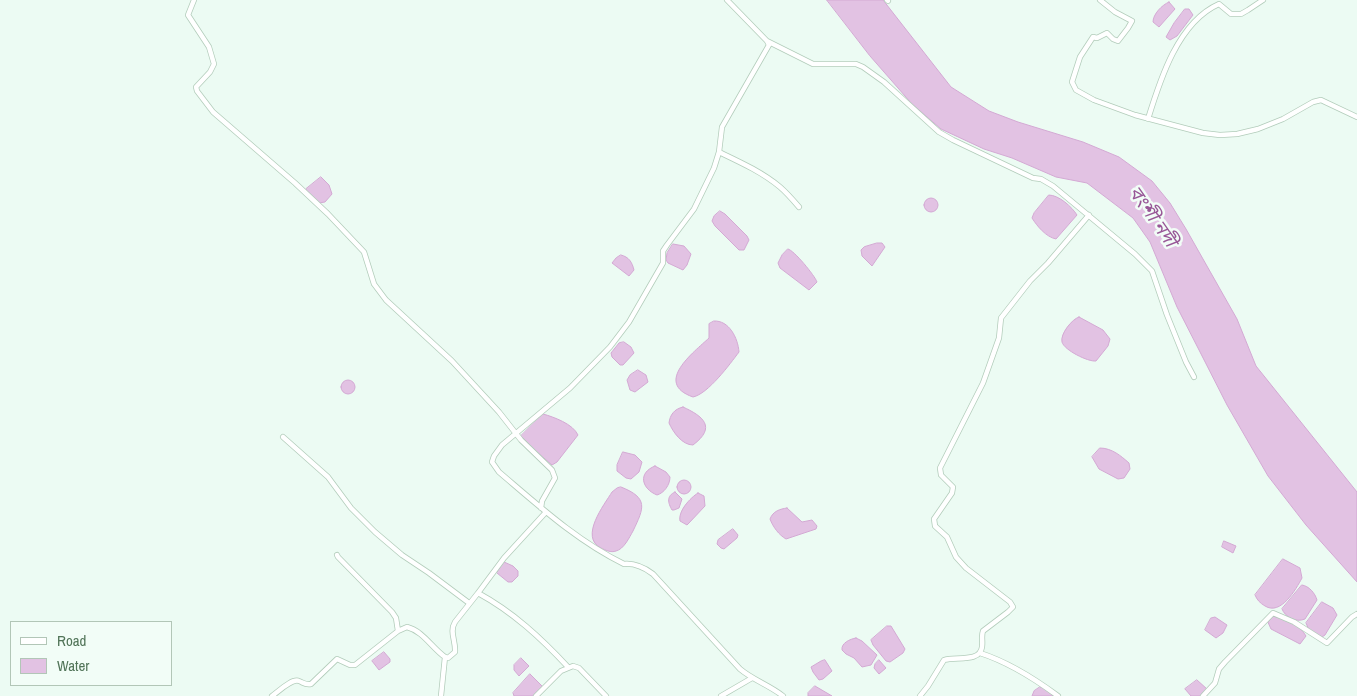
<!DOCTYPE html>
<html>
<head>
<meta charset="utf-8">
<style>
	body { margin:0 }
	#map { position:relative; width:1357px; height:696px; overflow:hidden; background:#ecfbf3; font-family:"Archivo Narrow",sans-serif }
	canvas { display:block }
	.legend { position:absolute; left:10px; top:621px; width:162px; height:65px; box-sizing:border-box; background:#f2fdf7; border:1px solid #b2c6b7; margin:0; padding:6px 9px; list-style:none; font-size:15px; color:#517458 }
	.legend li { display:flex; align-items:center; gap:10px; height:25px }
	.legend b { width:25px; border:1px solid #b2c6b7 }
</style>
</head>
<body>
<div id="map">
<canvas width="1357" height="696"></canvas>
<ul class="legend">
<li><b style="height:6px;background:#fff"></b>Road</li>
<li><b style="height:14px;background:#e2c2e3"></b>Water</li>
</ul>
</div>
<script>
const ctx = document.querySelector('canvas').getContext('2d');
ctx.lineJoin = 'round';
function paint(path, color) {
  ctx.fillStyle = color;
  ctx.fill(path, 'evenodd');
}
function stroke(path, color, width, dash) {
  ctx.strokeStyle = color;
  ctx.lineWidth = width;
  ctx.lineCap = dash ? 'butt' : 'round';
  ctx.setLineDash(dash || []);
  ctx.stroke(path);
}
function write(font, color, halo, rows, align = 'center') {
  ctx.font = font + ' "Archivo Narrow","Noto Sans Bengali",sans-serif';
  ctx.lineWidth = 5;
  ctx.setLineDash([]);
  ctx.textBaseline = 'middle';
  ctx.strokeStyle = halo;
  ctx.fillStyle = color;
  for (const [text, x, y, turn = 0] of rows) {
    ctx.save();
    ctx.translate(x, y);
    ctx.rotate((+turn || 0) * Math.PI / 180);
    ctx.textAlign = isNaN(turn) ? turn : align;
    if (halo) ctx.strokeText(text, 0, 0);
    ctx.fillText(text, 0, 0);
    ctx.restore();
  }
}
const water = new Path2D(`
	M827,0h56l68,87 38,24 29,11 65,20 36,15 33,24 18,22 16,26 51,90 19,47 101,126v90l-51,-57 -38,-49 -41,-71 -28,-55 -22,-43 -27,-65 -17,-24 -46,-35 -31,-6 -44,-19 -28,-9 -43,-20 -29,-25 -42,-48z
	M1169,2l6,7 -16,18 -6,-5c0,-8 9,-17 16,-20z
	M1185,9h4l4,6 -16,21 -7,4 -4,-3 8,-14z
	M321,177l8,8 3,9 -7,8 -6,1 -13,-11v-3z
	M1049,195c10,0 23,12 28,20l-21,24c-10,-2 -19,-13 -24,-21l2,-5z
	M924 205a7 7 0 1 1 14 0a7 7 0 1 1-14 0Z
	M720,211l5,3 22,22 2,4 -5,10h-5l-24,-24 -3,-5 2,-5z
	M877,243h5l3,4 -13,19 -10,-10 -1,-6 3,-3z
	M673,244l11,2 7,8 -4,11 -4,5 -15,-7 -2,-3 1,-7z
	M788,249c6,1 27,27 29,33l-8,8 -29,-22 -2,-5 4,-8z
	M621,255c8,2 11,7 13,15l-5,6 -17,-13 4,-5z
	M1079,317l24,13 7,9 -2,7 -12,15c-8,1 -32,-11 -34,-19 -2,-8 10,-23 17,-25z
	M714,321c15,-1 24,17 25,31 -9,12 -31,42 -46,45 -40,-14 1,-45 16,-59v-14z
	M624,342l7,5 3,6 -11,12h-3l-8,-8 -1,-4 8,-10z
	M638,370l8,5 2,7 -13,10 -5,-2 -3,-10 3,-5z
	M341 387a7 7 0 1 1 14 0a7 7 0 1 1-14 0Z
	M683,407c20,9 34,20 10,38 -11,0 -20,-13 -24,-22 1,-8 5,-14 14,-16z
	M543,414c11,3 30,10 35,21l-21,27 -5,3 -22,-19 -9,-10z
	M1100,448c12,0 21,8 29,15l1,6 -6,9 -6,1 -19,-10 -7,-12z
	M623,452l12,3 7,7 -3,10 -8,7 -5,-1 -9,-7v-6z
	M655,466l11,6 4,5c0,8 -6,16 -13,18 -15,-6 -20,-22 -2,-29z
	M677 487a7 7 0 1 1 14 0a7 7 0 1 1-14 0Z
	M621,487c28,11 23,21 12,44 -4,7 -9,18 -17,20 -5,2 -11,-1 -15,-3 -22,-11 3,-43 11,-56l5,-4z
	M675,492l7,7 -3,9 -5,2h-2c-4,-7 -6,-14 3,-18z
	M698,493l6,3 1,10 -16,17 -2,2 -7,-4c-2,-10 10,-23 18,-28z
	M787,508l15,14 10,-2 5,6 -1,3 -30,10c-7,-4 -13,-12 -16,-20 3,-8 10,-10 17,-11z
	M733,529l5,6 -1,3 -13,11 -3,-1 -4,-4 1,-4z
	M1224,541l12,5 -3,7 -11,-6z
	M1283,559l17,9 2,10c-6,11 -21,38 -37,28 -5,-3 -8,-6 -10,-11z
	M504,562l9,4 5,5v5l-6,6h-4l-11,-9z
	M1302,585c7,1 13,8 15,15l-12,19c-9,4 -20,-2 -23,-10z
	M1322,602l11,6 4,7 -12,20 -3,2 -13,-7 -3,-7z
	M1272,616c13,2 28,9 34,20l-6,8 -29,-15 -4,-9z
	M1211,618l4,-1 12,8 -4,8 -7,5 -11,-8z
	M887,626h4l14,23 -2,4 -13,9 -4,-1 -13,-16 -2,-5z
	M856,638l6,3 15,14 -6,10 -9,2 -8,-9 -8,-4 -4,-4c-1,-7 8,-11 14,-12z
	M384,652l6,7v3l-11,8 -7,-9z
	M521,658l8,8 -10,10 -5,-6v-5z
	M825,660l7,11 -9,8 -4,1 -6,-8 -2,-5 10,-6z
	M879,660l7,8 -7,6 -5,-6 1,-4z
	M530,674l13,13 -10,9h-19l-1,-3z
	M1197,680l10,9 -6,7h-10l-6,-7z
	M815,686l17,10h-24v-3z
	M1040,687l5,1 8,8h-21l2,-5z`);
const street = new Path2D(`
	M194,0l-6,15 21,32 5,17 -4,8 -14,15 1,4 16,21 82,71 33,31 36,38 10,32 12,16 66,61 47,51 22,28 31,30 3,8 -13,23 -1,7
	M727,0l40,41 2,4 -47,82 -3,25 -5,16 -20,41 -27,36 -4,6v12l-34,59 -19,25 -40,41 -68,57 -8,11 -2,6 7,10c40,34 78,69 125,92 11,-1 21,4 29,10l87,95c13,11 29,16 43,27
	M887,0l1,1
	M1100,0l15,12 17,9 -4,7 -10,13 -5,-2 -6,-6 -10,5 -4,-1 -13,20 -8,25 4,8 18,10 41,15 68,18 17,2 17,-1 21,-5 25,-10 30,-17 8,-2 36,17
	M767,41l46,23h43l7,3 21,15 55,50 14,8 80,38 8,1 12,7 82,68 17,17 15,44 19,47 8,15
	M1148,119c12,-39 30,-97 71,-115l12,10h10l7,-4 15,-10
	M719,152c21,10 43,20 61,35 7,6 13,13 19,20
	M283,437l45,40 23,31 24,24 27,23 27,18 40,30
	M337,555l1,2 54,55 4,6 2,13
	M478,593c35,19 63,45 90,74
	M980,653c28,9 55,26 78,43
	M272,696c6,-4 20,-18 27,-15 5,2 6,4 12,3l26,-25 13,6h5l43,-34 9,-4c16,4 25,21 38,30l3,1 7,-6c1,-11 -6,-20 0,-30l23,-29 26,-35 42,-46
	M441,696l4,-39
	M536,696l25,-25 12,-5 6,2 27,28
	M721,696l31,-18
	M920,696l8,-10 16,-26c11,-4 36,3 38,-13 1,-6 -1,-11 1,-16l25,-19 5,-5 -3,-5 -44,-34 -10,-11 -9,-20 -12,-11 -1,-7 18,-26 1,-6 -12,-12 -1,-7 43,-85 16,-45 2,-20 29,-37 18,-18 41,-48
	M1203,696l12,-13 4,-14 6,-7 48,-49 21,9 33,21 25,-26 5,-3`);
const waterNames = [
	["বংশী নদী",1152,217,55]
];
paint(water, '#e2c2e3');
stroke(water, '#d3a9d3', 1);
stroke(street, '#b2ccba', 6);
stroke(street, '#fff', 4.5);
write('italic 19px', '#985797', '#f2fdf7', waterNames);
</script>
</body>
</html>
